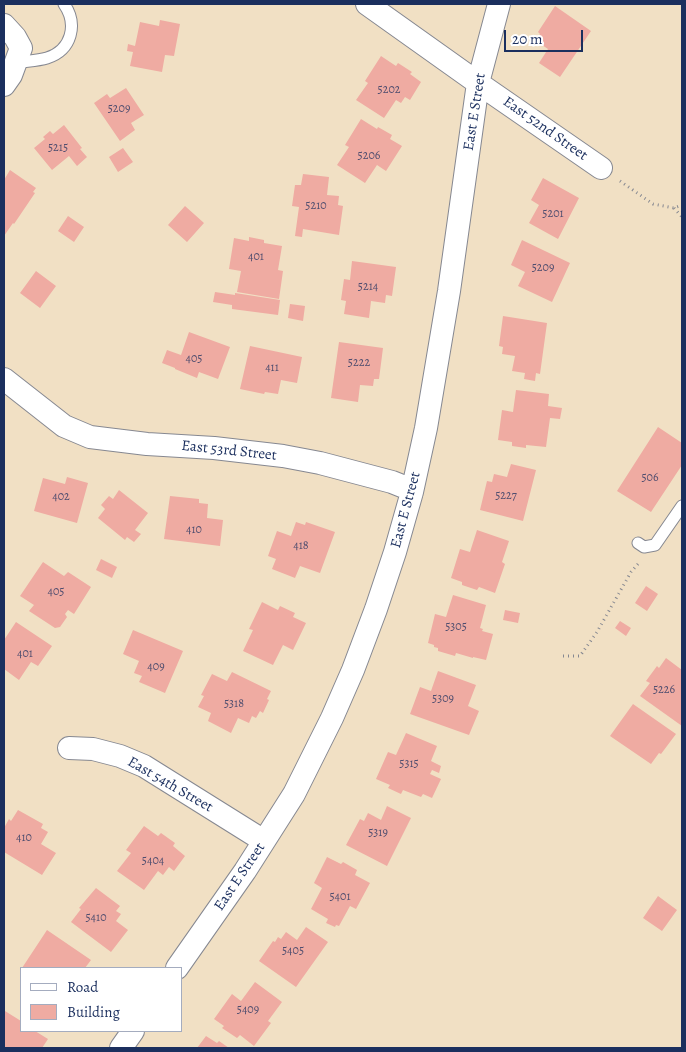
<!DOCTYPE html>
<html>
<head>
<meta charset="utf-8">
<style>
	body { margin:0 }
	#map { position:relative; width:686px; height:1052px; overflow:hidden; background:#f1e0c4; font-family:Alegreya,serif }
	canvas { display:block }
	.frame { position:absolute; inset:0; border:5px solid #1b2f5e; pointer-events:none }
	.legend { position:absolute; left:20px; top:967px; width:162px; height:65px; box-sizing:border-box; background:#fff; border:1px solid #a4acbf; margin:0; padding:6px 9px; list-style:none; font-size:15px; color:#1b2f5e }
	.legend li { display:flex; align-items:center; gap:10px; height:25px }
	.legend b { width:25px; border:1px solid #a4acbf }
	.scale { position:absolute; left:504px; top:30px; width:79px; height:22px; box-sizing:border-box; border:2px solid #1b2f5e; border-top:0; padding-left:6px; font-size:15px; line-height:18px; white-space:nowrap; color:#1b2f5e; -webkit-text-stroke:4px #fff; paint-order:stroke }
</style>
</head>
<body>
<div id="map">
<canvas width="686" height="1052"></canvas>
<div class="frame"></div>
<ul class="legend">
<li><b style="height:6px;background:#fff"></b>Road</li>
<li><b style="height:14px;background:#efaba2"></b>Building</li>
</ul>
<div class="scale">20 m</div>
</div>
<script>
const ctx = document.querySelector('canvas').getContext('2d');
ctx.lineJoin = 'round';
function paint(path, color) {
  ctx.fillStyle = color;
  ctx.fill(path, 'evenodd');
}
function stroke(path, color, width, dash) {
  ctx.strokeStyle = color;
  ctx.lineWidth = width;
  ctx.lineCap = dash ? 'butt' : 'round';
  ctx.setLineDash(dash || []);
  ctx.stroke(path);
}
function write(font, color, halo, rows, align = 'center') {
  ctx.font = font + ' Alegreya,serif';
  ctx.lineWidth = 4;
  ctx.setLineDash([]);
  ctx.textBaseline = 'middle';
  ctx.strokeStyle = halo;
  ctx.fillStyle = color;
  for (const [text, x, y, turn = 0] of rows) {
    ctx.save();
    ctx.translate(x, y);
    ctx.rotate((+turn || 0) * Math.PI / 180);
    ctx.textAlign = isNaN(turn) ? turn : align;
    if (halo) ctx.strokeText(text, 0, 0);
    ctx.fillText(text, 0, 0);
    ctx.restore();
  }
}
const building = new Path2D(`
	M555,6l36,25 -31,46 -21,-14 9,-14 -12,-8 4,-7 -2,-2z
	M160,20l20,4 -6,32 -9,-1 -3,17 -32,-6 3,-14 -6,-1 1,-7 7,2 5,-24 19,4z
	M381,56l15,10 2,-3 14,9 -2,2 11,8 -11,18 -5,-3 -4,6 -5,-3 -12,18 -28,-18 12,-17 -3,-2z
	M126,88l18,27 -13,8 4,7 -15,11 -26,-38 13,-9 3,4z
	M361,119l16,10 1,-2 14,8 -2,4 12,7 -16,25 -9,-6 -12,18 -28,-18 12,-18 -4,-2z
	M64,125l18,23 -2,1 7,8 -10,9 -8,-10 -17,14 -18,-22 11,-9 -2,-2 7,-6 3,3z
	M123,148l10,14 -15,10 -9,-15z
	M10,170l26,18 -3,4 2,1 -21,31 -1,-1 -9,13v-56z
	M303,174l26,3 -2,18 12,1 -1,9 5,1 -4,29 -36,-6 -1,8 -7,-1 4,-29 -7,-1 3,-21h6z
	M543,178l36,20 -21,41 -29,-16 10,-18 -8,-5z
	M185,206l19,17 -17,19 -19,-17z
	M68,216l16,11 -10,15 -16,-11z
	M249,237l15,3v3l18,3 -4,24 5,1 -4,28 -42,-7 4,-21 -12,-2 5,-31 15,3z
	M522,240l48,23 -18,39 -34,-16 7,-14 -14,-7z
	M352,261l44,6 -4,29 -6,-1 -1,8 -14,-2 -2,17 -25,-4 2,-13 -5,-1 3,-21 6,1z
	M36,271l20,15 -16,22 -20,-15z
	M215,292l20,3v-2l45,7 -2,15 -46,-6v-4l-19,-3z
	M290,304l15,2 -2,15 -15,-3z
	M503,316l44,7 -7,51 -4,-1 -1,8 -11,-2 1,-6 -13,-2 3,-15 -13,-2 1,-7 -4,-1z
	M189,332l41,15 -12,32 -19,-7 -2,6 -22,-9v-1l-13,-5 5,-13 14,5z
	M339,342l44,6 -4,31h-5l-1,7 -13,-1 -2,17 -27,-4z
	M250,346l52,11 -5,26 -16,-3 -3,14 -13,-2 -1,2 -24,-5z
	M516,390l33,4 -1,12 14,2 -2,11 -10,-1 -4,29 -20,-2v3l-14,-2v-4l-14,-2 4,-30 11,2z
	M658,427l24,16v22l-31,47 -34,-21z
	M511,464l25,6 -13,51 -43,-11 7,-29 5,1 2,-8 13,3z
	M67,477l21,6 -11,40 -43,-12 9,-33 22,6z
	M119,490l29,23 -13,17 6,4 -7,8 -7,-5 -2,3 -27,-22 7,-9 -4,-4 8,-9 4,3z
	M170,496l29,3v4l9,1 -1,14 16,2 -3,26 -56,-7z
	M296,522l9,3 1,-3 29,10 -15,41 -20,-7 -5,12 -23,-9 4,-10 -8,-3 9,-25 14,5z
	M477,530l32,11 -7,21 3,2 -10,29 -16,-6 -2,3 -15,-5v-3l-11,-4 9,-29 10,3z
	M101,559l16,8 -5,11 -16,-8z
	M43,562l21,14 4,-4 23,15 -17,27 -6,-4 -3,4 2,3 -7,10 -5,1 -26,-17 5,-6 -14,-9z
	M646,586l12,8 -11,17 -12,-8z
	M453,595l33,10 -6,23 3,1 -1,2 11,3 -7,26 -13,-3v1l-17,-5 -1,3 -17,-5v-3l-4,-1v-2l-6,-2 7,-29 11,3z
	M262,602l16,8 2,-4 15,7 -2,4 13,6 -13,27 -10,-5 -10,20 -30,-14 10,-21 -4,-1z
	M505,610l15,3 -2,10 -15,-3z
	M620,621l11,7 -5,8 -11,-8z
	M16,622l36,24 -14,20 -7,-4 -12,18 -15,-11v-29z
	M133,630l50,21 -18,42 -26,-11 3,-6 -8,-3 5,-12 -16,-7z
	M666,658l16,12v56l-42,-30 10,-13 -4,-2 11,-15 2,2z
	M438,671l38,14 -8,21 11,5 -10,24 -59,-21 10,-27 11,4z
	M232,672l39,19 -4,8 2,1 -6,13 -3,-2 -4,7 -4,-2 -3,7 -11,-5 -7,15 -23,-12 3,-8 -13,-6 6,-11 -3,-1 11,-21 15,7z
	M633,704l43,30 -15,20 -2,-1 -8,11 -41,-28z
	M406,733l31,13 -6,15 10,5 -2,7 -7,-3 -2,4 11,5 -9,19 -9,-4 -2,3 -18,-7 -2,4 -13,-6 2,-3 -14,-6 12,-27 8,3z
	M387,806l24,12 -24,48 -41,-21 14,-26 4,2 4,-8 13,7z
	M18,810l25,14 -2,4 7,4 -7,12 15,9 -14,22 -38,-23v-24l5,-9 2,2z
	M144,826l14,10 3,-3 14,10 -2,3 12,10 -11,15 -5,-4 -6,8 -5,-4 -14,19 -27,-19 14,-18 -5,-3z
	M327,857l14,7 2,-2 14,8 -2,5 15,8 -14,26 -6,-3 -11,20 -3,-1 -1,2 -9,-4 2,-4 -17,-10 11,-21 -8,-5z
	M96,888l24,18 -4,5 5,3 -5,7 12,9 -17,22 -40,-30 10,-13 -2,-1z
	M658,896l19,14 -15,21 -19,-13z
	M306,927l22,15 -32,45 -37,-26 14,-20 2,1 3,-5 3,2 5,-7 11,8z
	M47,930l44,30 -6,8h-63z
	M255,982l27,20 -14,19 3,2 -17,23 -14,-11 -3,3 -15,-10 2,-2 -10,-7 18,-25 9,7z
	M5,1011l16,10v10h15h-1l13,8 -6,9h-38v-35z
	M206,1036l11,7 2,-2 10,7h-32z`);
const path = new Path2D(`
	M620,181l33,23 21,4 8,-3
	M674,208l8,9
	M563,656h17l17,-24 34,-60 7,-8`);
const service = new Path2D(`
	M15,63c11,-2 22,-2 32,-5 25,-8 31,-34 17,-54
	M638,543l6,4 11,-2 27,-39`);
const minor = new Path2D(`
	M367,4l111,79 123,85
	M4,25l11,12 6,11 -10,27 -7,10
	M4,379l60,47 26,11 57,7 67,4 69,8 37,7 72,19 15,6 5,4
	M69,748l24,1 27,7 24,10 120,75
	M177,968l68,-97 49,-77 38,-76 21,-48 23,-61 19,-57 17,-60 14,-64 23,-137 29,-208 21,-79
	M121,1048l12,-17`);
const numberNames = [
	["5202",389,90],
	["5209",119,109],
	["5215",58,148],
	["5206",369,156],
	["5210",316,206],
	["5201",553,214],
	["401",256,257],
	["5209",543,268],
	["5214",368,287],
	["405",194,359],
	["5222",359,363],
	["411",272,368],
	["506",650,478],
	["5227",506,496],
	["402",61,497],
	["410",194,530],
	["418",301,546],
	["405",56,592],
	["5305",456,627],
	["401",25,654],
	["409",156,667],
	["5226",664,690],
	["5309",443,699],
	["5318",234,704],
	["5315",409,764],
	["5319",378,833],
	["410",24,838],
	["5404",153,861],
	["5401",340,897],
	["5410",96,918],
	["5405",293,951],
	["5409",248,1010]
];
const streetNames = [
	["East E Street",475,112,-81],
	["East 52nd Street",545,129,35],
	["East 53rd Street",229,451,6],
	["East E Street",406,510,-75],
	["East 54th Street",170,785,30],
	["East E Street",240,877,-56]
];
paint(building, '#efaba2');
stroke(service, '#868891', 13);
stroke(minor, '#868891', 24);
stroke(path, '#868891', 3, [1, 4]);
stroke(service, '#fff', 11);
stroke(minor, '#fff', 22);
write('12px', '#504e6f', null, numberNames);
write('15px', '#1b2f5e', '#fff', streetNames);
</script>
</body>
</html>
